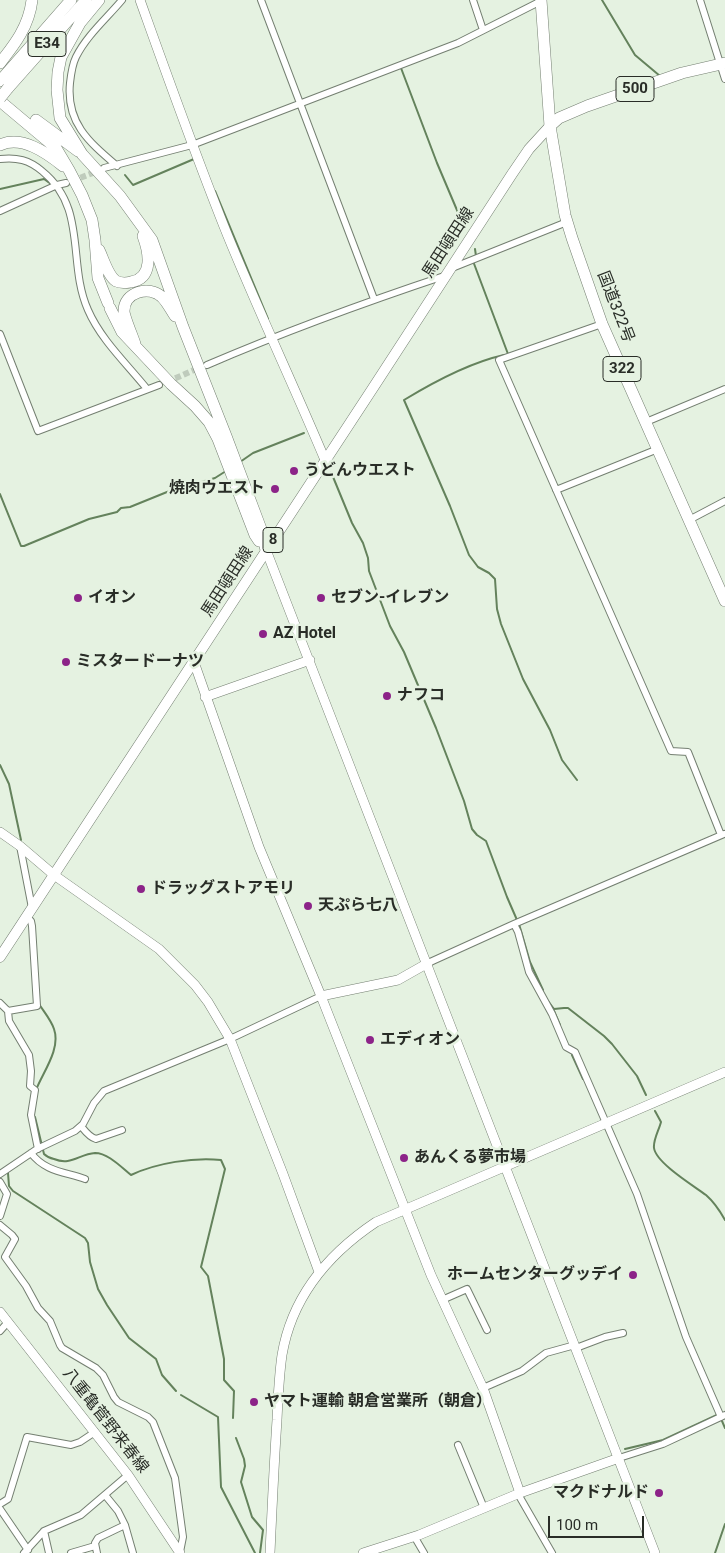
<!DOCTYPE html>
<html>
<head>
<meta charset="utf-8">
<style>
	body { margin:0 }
	#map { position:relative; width:725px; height:1553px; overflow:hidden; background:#e5f2e1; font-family:Roboto,sans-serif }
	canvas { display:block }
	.scale { position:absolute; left:548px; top:1516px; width:96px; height:22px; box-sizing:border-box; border:2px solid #292d27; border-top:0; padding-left:6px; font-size:15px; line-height:18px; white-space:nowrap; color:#292d27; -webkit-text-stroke:4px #e5f2e1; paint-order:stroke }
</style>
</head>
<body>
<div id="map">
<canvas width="725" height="1553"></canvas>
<div class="scale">100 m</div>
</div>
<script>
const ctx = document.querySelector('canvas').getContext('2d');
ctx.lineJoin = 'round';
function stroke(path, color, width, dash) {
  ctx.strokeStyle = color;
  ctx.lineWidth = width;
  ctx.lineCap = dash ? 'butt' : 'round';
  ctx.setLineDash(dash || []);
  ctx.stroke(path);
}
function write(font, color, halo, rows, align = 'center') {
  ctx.font = font + ' Roboto,"Noto Sans JP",sans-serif';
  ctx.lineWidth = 5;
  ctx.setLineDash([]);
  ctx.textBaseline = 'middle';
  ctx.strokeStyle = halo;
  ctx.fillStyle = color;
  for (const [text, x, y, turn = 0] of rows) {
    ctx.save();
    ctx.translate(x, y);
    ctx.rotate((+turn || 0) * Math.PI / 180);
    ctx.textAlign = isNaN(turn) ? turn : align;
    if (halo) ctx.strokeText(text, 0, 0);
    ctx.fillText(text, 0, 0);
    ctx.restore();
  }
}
const stream = new Path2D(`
	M602,0l33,55 25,21
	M401,68l36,95 28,66
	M125,175l8,10 61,-26
	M0,189l44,-10 7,5
	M215,191l53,128
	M475,249l1,7
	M473,261l35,93
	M504,355c-32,7 -72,28 -100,45l46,106 19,49 9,12 11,6 6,6 2,30 4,15 22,55 27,51 12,30 15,20
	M240,462l13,-9 51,-20
	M331,472l21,51 11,20 5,15 1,13 21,55 14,26 32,76 28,73 8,28 5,6 9,6 21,56 10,23
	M0,494l21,52h3l65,-27 28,-7 4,-4 9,-1 37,-15 48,-14 11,-7
	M0,765l9,19 12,56
	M519,924l11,38 13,28
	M548,1001l6,8 10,-1h4l36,28 8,8 25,32 9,19
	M554,1011l6,14
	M572,1055l11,24
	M36,1090c7,-18 25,-41 18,-61 -3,-9 -10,-17 -15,-25
	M655,1111l6,11c-2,8 -8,18 -7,26 2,15 40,38 52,47 8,7 14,16 19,25
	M35,1117l9,37c3,3 5,4 10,5 17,7 25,-5 41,-6 13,0 26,14 36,22 25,-12 63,-18 90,-15l4,9 -24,98 7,9 16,83v21l10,11 -1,27
	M8,1173l1,13 4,5 72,47 3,5 2,19 8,27 9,16 22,33 27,21 6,16 14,16
	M181,1395l37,22 3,70 34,66
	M722,1421l3,7
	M236,1438l8,21 1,7 -4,16 11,35 11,13 -3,23
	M625,1449l38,-9 56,-26
	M715,1553l10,-29`);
const streetTunnel = new Path2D(`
	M72,181l26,-10
	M167,382l34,-15`);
const street = new Path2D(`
	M261,0l113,299
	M473,0l10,30
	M700,0l25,79
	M0,159c17,-2 29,1 42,12 46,37 25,92 46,139 13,30 39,54 59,79
	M117,166c-28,-24 -51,-43 -47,-83 1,-9 2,-18 6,-26 11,-22 31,-39 46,-57
	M104,168l88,-23 107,-41 159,-61 83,-42
	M0,211l57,-26 9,-2
	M452,268l115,-46
	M602,324l-103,36 172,391 17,1 33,83
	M0,334l38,97 121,-46
	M207,365c79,-34 159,-63 240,-90
	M646,422l79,-33
	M556,490l102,-41
	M689,520l36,-19
	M20,846l12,62
	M514,924l4,8 11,40 23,42 14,33 9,5 62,142 49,143 35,80
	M428,963l86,-39 210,-90
	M0,1003l8,8 1,10 20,34 2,16 -1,15 5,4 -4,25 7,34
	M8,1011l29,-5 -5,-80 -1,-5 -5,-5
	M81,1126c4,5 8,11 15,13l26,-9
	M31,1153c14,19 35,19 54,26
	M0,1174l37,-25 38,-18 8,-7 11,-21 10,-12 126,-52 91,-43
	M0,1182l7,12 -7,22
	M0,1225l12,10 3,4 -10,18 21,29 12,22 12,13 10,24 2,3 34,20 7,7 11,22 4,5 30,15 5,5 22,56 8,59 -3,15
	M442,1300l25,-11 20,41
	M0,1331l8,-9
	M576,1348l29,-11 18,-4
	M483,1388l39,-17 24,-18 29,-8
	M458,1445l26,63
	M619,1458l44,-14 62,-29
	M518,1494l34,59
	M105,1495l13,16 7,14 8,28
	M0,1504l8,-5 19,-62 44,8 9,-3 15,-10
	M0,1509l28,41
	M44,1531l5,22
	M414,1536l10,17
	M24,1553l20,-22 37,-16 47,-40
	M71,1553l24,-7
	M97,1553l-2,-10 3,-5 27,-13`);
const secondary = new Path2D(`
	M140,0c28,78 56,157 87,234 31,76 66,150 98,226
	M266,550l389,1003
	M194,662l65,185 62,149
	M205,697l105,-37
	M0,832l20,14 34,29 105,74 36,36 13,17 22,37 53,135 36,98
	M428,963l-30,17 -77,16 110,279 52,113 37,105
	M0,1312l128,163 52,78
	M270,1553c2,-44 4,-89 7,-133 1,-22 2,-44 5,-65 10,-59 46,-101 94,-133l349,-150
	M363,1553l56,-18 101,-42 99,-35`);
const primary = new Path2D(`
	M0,957c170,-262 343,-521 512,-783l17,-25 21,-23`);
const highway = new Path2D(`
	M99,0l-19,23 -19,34 -3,15 -1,18 3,28 22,36 38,42 32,44 31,87 43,109 35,93 5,21
	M541,0l9,126 15,89 7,23 30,86 123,277
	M0,63c15,-19 29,-37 32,-63
	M0,81l71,-81
	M8,88l78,-88
	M0,101l56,47 13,22 13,25 10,25 3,20 3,38 10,25
	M36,120l42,31
	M550,126l9,-8 28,-12 95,-33 43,-10
	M0,145c22,-10 47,8 63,21
	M99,250c4,8 9,26 17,31 4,2 11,2 15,1 23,-4 18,-30 12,-46
	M110,308l12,24 49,52 24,22 14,16 9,17 37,96 4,6
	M135,344c-2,-7 -11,-27 -11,-33 0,-19 25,-26 38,-14 5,5 9,13 13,19`);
const highwayBridge = new Path2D(`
	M0,98l8,-10`);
const markers = [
	[294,471,5,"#8c2388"],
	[275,489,5,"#8c2388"],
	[78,598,5,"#8c2388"],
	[321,598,5,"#8c2388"],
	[263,634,5,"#8c2388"],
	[66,662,5,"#8c2388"],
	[387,696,5,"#8c2388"],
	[141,889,5,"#8c2388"],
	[308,906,5,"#8c2388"],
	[370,1040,5,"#8c2388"],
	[404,1158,5,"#8c2388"],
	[633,1275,5,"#8c2388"],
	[254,1402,5,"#8c2388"],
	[659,1493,5,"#8c2388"]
];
const shields = [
	[47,44,38],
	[635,89,38],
	[622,369,38],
	[273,540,20]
];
const shieldNames = [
	["E34",47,44],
	["500",635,89],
	["322",622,369],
	["8",273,540]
];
const streetNames = [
	["馬田頓田線",449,243,-57],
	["国道322号",615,307,69],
	["馬田頓田線",228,582,-57],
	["八重亀菅野来春線",105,1421,52]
];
const poiNames = [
	["うどんウエスト",304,471],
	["焼肉ウエスト",265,489,"right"],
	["イオン",88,598],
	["セブン-イレブン",331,598],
	["AZ Hotel",273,634],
	["ミスタードーナツ",76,662],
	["ナフコ",397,696],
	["ドラッグストアモリ",151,889],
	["天ぷら七八",318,906],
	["エディオン",380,1040],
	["あんくる夢市場",414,1158],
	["ホームセンターグッデイ",623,1275,"right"],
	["ヤマト運輸 朝倉営業所（朝倉）",264,1402],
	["マクドナルド",649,1493,"right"]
];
stroke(stream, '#64825c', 2);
stroke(streetTunnel, '#bfcbbc', 6, [6, 3]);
stroke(street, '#747f71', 8);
stroke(secondary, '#747f71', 10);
stroke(primary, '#747f71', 11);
stroke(highway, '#747f71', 12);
stroke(street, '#fff', 6);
stroke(secondary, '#fff', 9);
stroke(primary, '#fff', 10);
stroke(highway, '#fff', 11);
stroke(highwayBridge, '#747f71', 12, []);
stroke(highwayBridge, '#fff', 11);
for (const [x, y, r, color] of markers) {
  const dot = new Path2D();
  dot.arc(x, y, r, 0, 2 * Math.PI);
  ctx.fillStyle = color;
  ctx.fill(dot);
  stroke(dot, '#e5f2e1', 2);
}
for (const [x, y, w] of shields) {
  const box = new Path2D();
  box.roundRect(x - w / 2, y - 12.5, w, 25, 4);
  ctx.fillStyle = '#e5f2e1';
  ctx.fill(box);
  stroke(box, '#292d27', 1);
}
write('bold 15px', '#292d27', null, shieldNames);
write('16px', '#292d27', '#e5f2e1', streetNames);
write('bold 16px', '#292d27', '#e5f2e1', poiNames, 'left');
</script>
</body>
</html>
